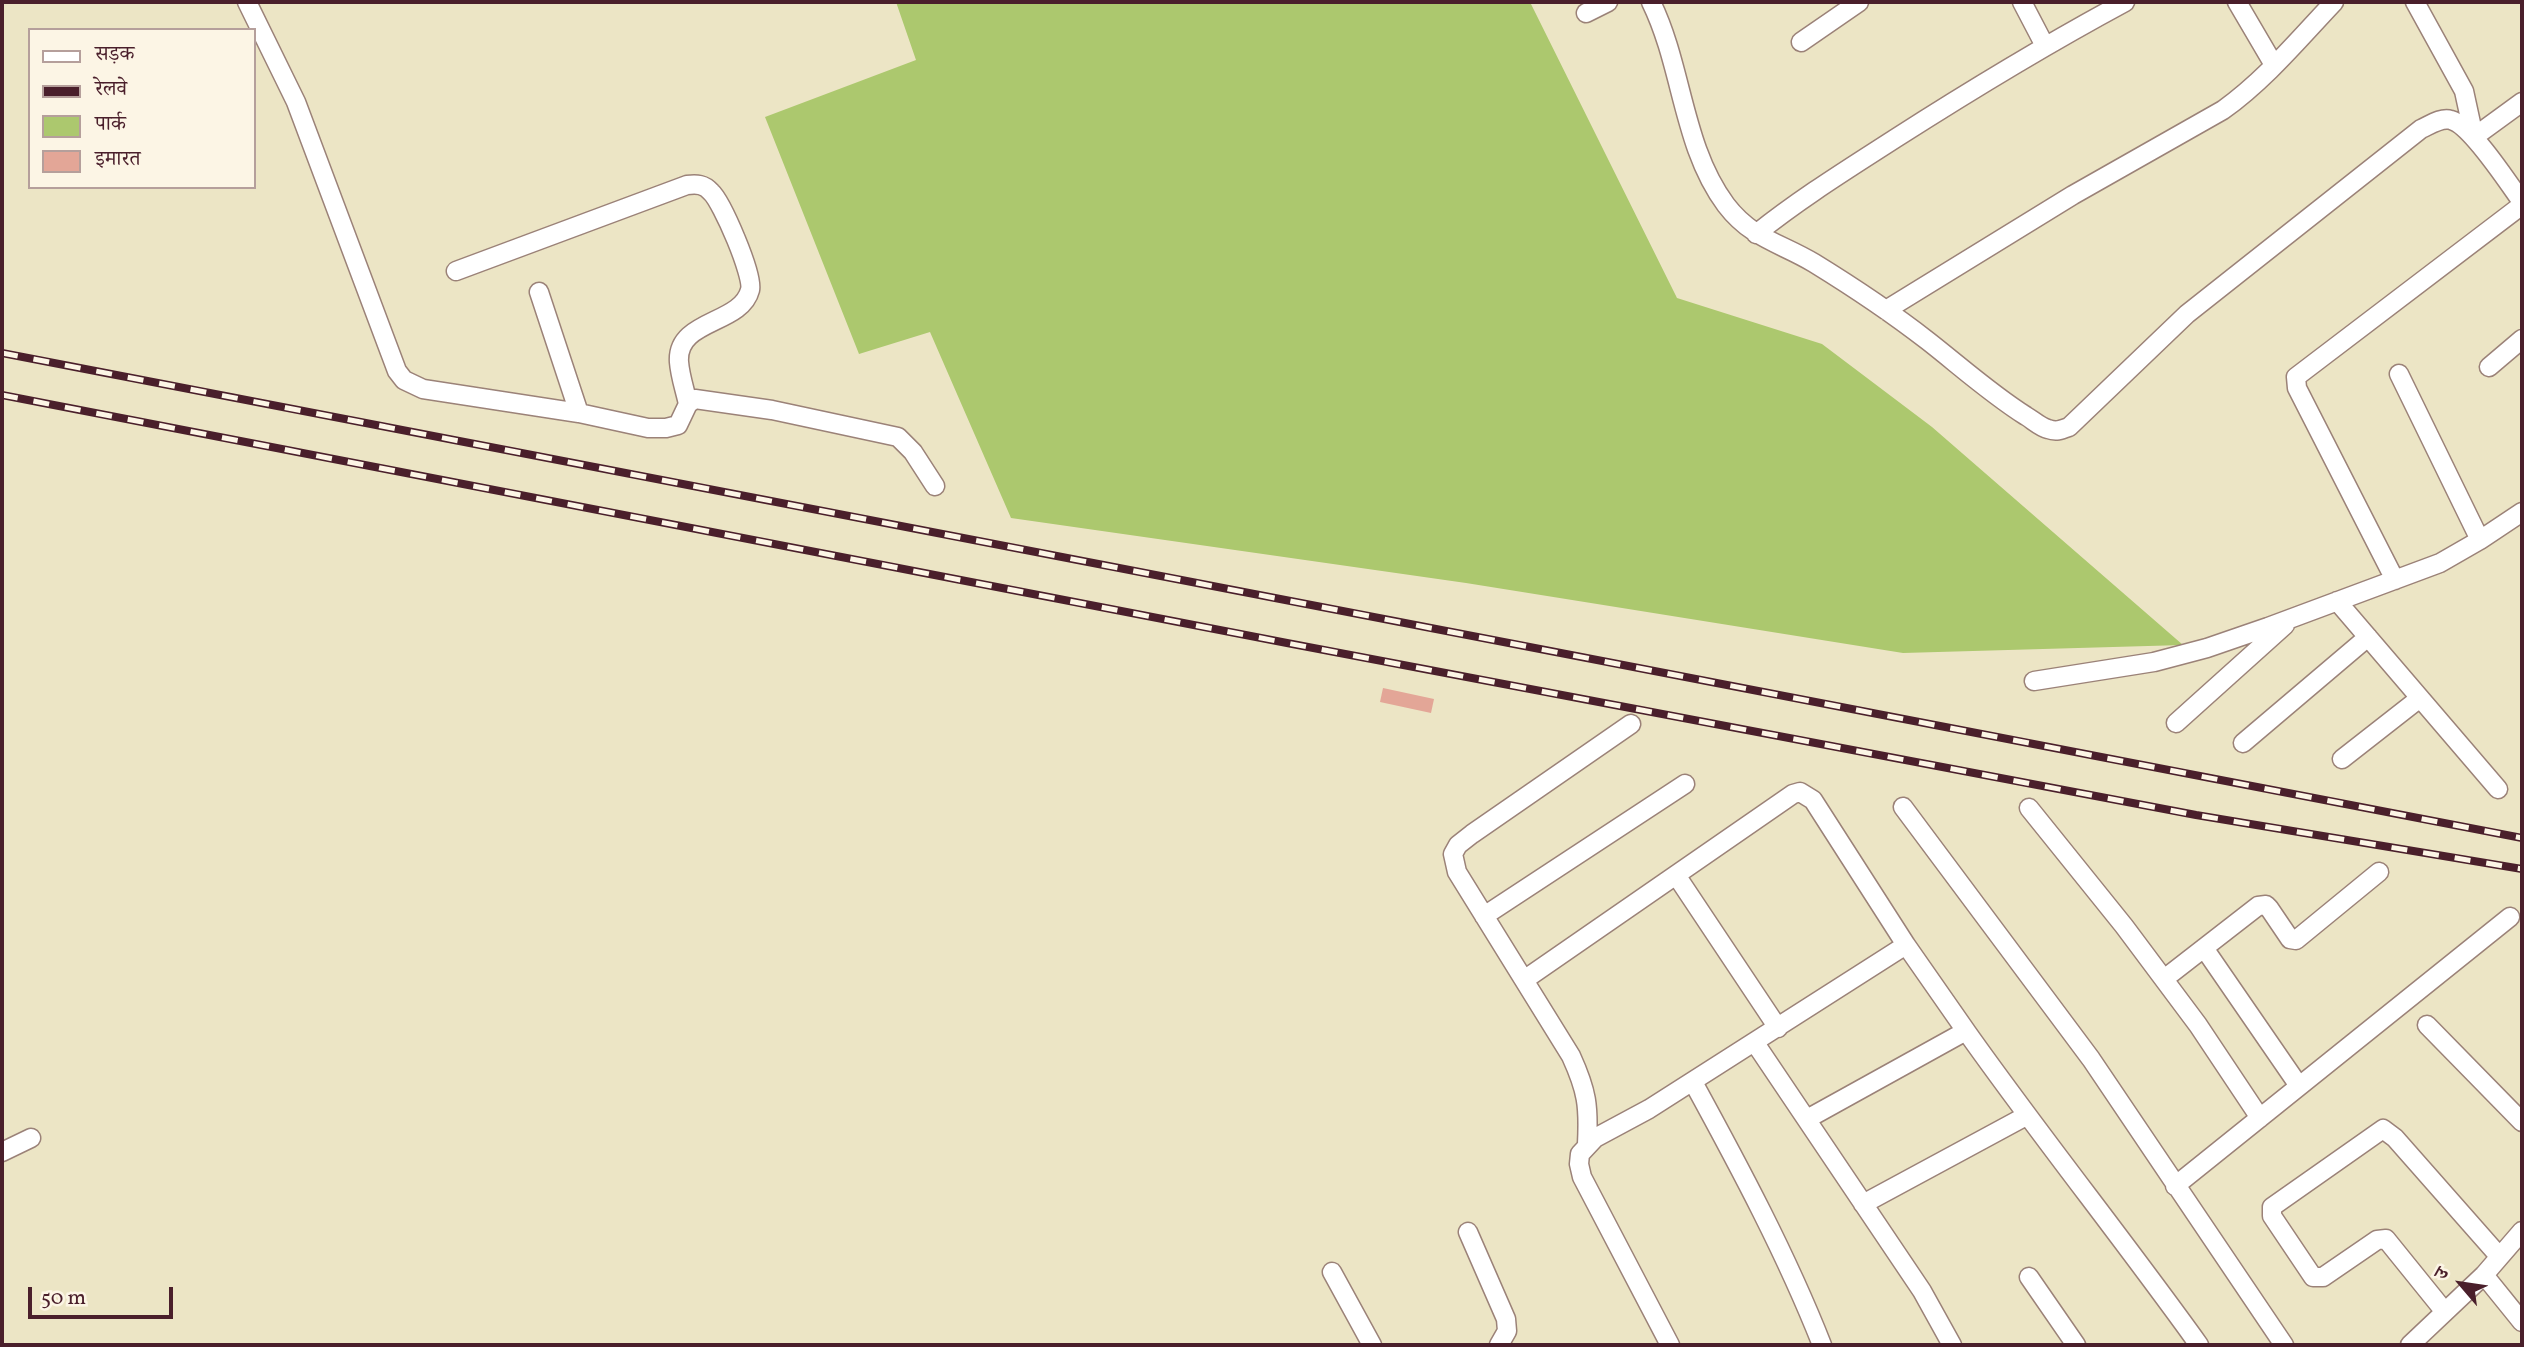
<!DOCTYPE html>
<html>
<head>
<meta charset="utf-8">
<style>
	body { margin:0 }
	#map { position:relative; width:2524px; height:1347px; overflow:hidden; background:#ece5c5; font-family:Vollkorn,"Noto Serif Devanagari",serif }
	canvas { display:block }
	.frame { position:absolute; inset:0; border:4px solid #4a1f2b; pointer-events:none }
	.legend { position:absolute; left:28px; top:28px; width:228px; height:161px; box-sizing:border-box; background:#fcf5e5; border:2px solid #b59f9b; margin:0; padding:9px 12px; list-style:none; font-size:21px; color:#4a1f2b }
	.legend li { display:flex; align-items:center; gap:14px; height:35px }
	.legend b { width:35px; border:2px solid #b59f9b }
	.north { position:absolute; left:2426px; top:1249px; width:70px; height:70px; -webkit-text-stroke:5px #fcf5e5; paint-order:stroke; rotate:299deg; font-size:19px; font-weight:700; line-height:28px; text-align:center; color:#4a1f2b }
	.north::after { content:''; display:block; margin:auto; width:24px; height:32px; background:#4a1f2b; clip-path:polygon(50% 0,100% 100%,50% 72%,0 100%) }
	.scale { position:absolute; left:28px; top:1287px; width:145px; height:32px; box-sizing:border-box; border:4px solid #4a1f2b; border-top:0; padding-left:9px; font-size:21px; line-height:24px; white-space:nowrap; color:#4a1f2b; -webkit-text-stroke:5px #fcf5e5; paint-order:stroke }
</style>
</head>
<body>
<div id="map">
<canvas width="2524" height="1347"></canvas>
<div class="frame"></div>
<ul class="legend">
<li><b style="height:9px;background:#fff"></b>सड़क</li>
<li><b style="height:9px;background:#4a1f2b"></b>रेलवे</li>
<li><b style="height:19px;background:#acc86e"></b>पार्क</li>
<li><b style="height:19px;background:#e3a697"></b>इमारत</li>
</ul>
<div class="north">उ</div>
<div class="scale">50 m</div>
</div>
<script>
const ctx = document.querySelector('canvas').getContext('2d');
ctx.lineJoin = 'round';
function paint(path, color) {
  ctx.fillStyle = color;
  ctx.fill(path, 'evenodd');
}
function stroke(path, color, width, dash) {
  ctx.strokeStyle = color;
  ctx.lineWidth = width;
  ctx.lineCap = dash ? 'butt' : 'round';
  ctx.setLineDash(dash || []);
  ctx.stroke(path);
}
const green = new Path2D(`
	M896,2h634l147,296 145,46 110,83 251,218 -280,8 -437,-70 -455,-65 -81,-186 -71,22 -94,-237 151,-57z`);
const building = new Path2D(`
	M1383,688l51,11 -3,14 -51,-11z`);
const street = new Path2D(`
	M247,2l49,100 101,269 7,9 19,9 156,24 69,15h18l12,-3 10,-21 7,-5 77,11 126,27 15,15 22,34
	M1651,2c32,65 31,144 75,203 26,34 55,38 88,58 39,24 78,50 114,78 32,25 63,53 98,75 7,4 14,11 22,13 8,3 13,1 21,-2l118,-113 234,-185c9,-4 20,-12 30,-9 20,5 58,64 71,82
	M2022,2l23,44
	M2237,2l37,63
	M2415,2l49,89 10,46 48,-35
	M1586,13l22,-11
	M1801,42l58,-40
	M1756,234c45,-36 92,-65 140,-96 75,-48 151,-94 229,-136
	M456,271l231,-86c10,-1 17,-1 24,7 11,10 43,84 39,98 -9,35 -74,29 -71,72 1,14 6,28 9,42
	M539,292l40,121
	M1886,310l187,-115 150,-85c42,-30 76,-71 111,-108
	M2489,367l33,-28
	M2399,374l81,166
	M2395,580l-98,-192 -1,-11 226,-172
	M2337,601l161,188
	M2034,681l120,-19 53,-14 61,-21 172,-64 40,-23 42,-28
	M2176,723l109,-98
	M2243,743l125,-106
	M2342,759l78,-61
	M1903,807l188,252 193,286
	M2029,808l95,118 74,99 62,93
	M1676,875l102,153
	M1484,916l201,-132
	M2204,948l95,138
	M2164,979l94,-73 8,-1 3,3 21,31 6,1 83,-68
	M1524,980l269,-186 7,-2 13,8 93,145 60,86
	M2427,1025l95,97
	M1755,1043l167,248 30,54
	M1693,1082c47,86 93,172 129,263
	M1807,1119l159,-88c75,106 157,208 233,314
	M1587,1144c2,-38 0,-53 -16,-88l-114,-184 -4,-18 5,-9 14,-11 159,-110
	M2,1152l29,-14
	M2175,1186l335,-269
	M1863,1204l163,-88
	M1468,1232l38,87 1,12 -8,14
	M1332,1272l40,73
	M2484,1275l38,47
	M2029,1277l47,68
	M2445,1312l-59,-73 -9,1 -54,37h-10l-41,-61v-9l111,-78 12,9 104,118
	M1670,1345l-88,-168 -3,-13 1,-10 15,-16 54,-29 257,-164
	M2410,1345l74,-70 38,-44`);
const rail = new Path2D(`
	M2,353l2520,485
	M2,395l1285,248 909,172 326,54`);
paint(green, '#acc86e');
paint(building, '#e3a697');
stroke(street, '#9b8278', 21);
stroke(street, '#fff', 18);
stroke(rail, '#4a1f2b', 8);
stroke(rail, '#fcf5e5', 5, [16]);
</script>
</body>
</html>
